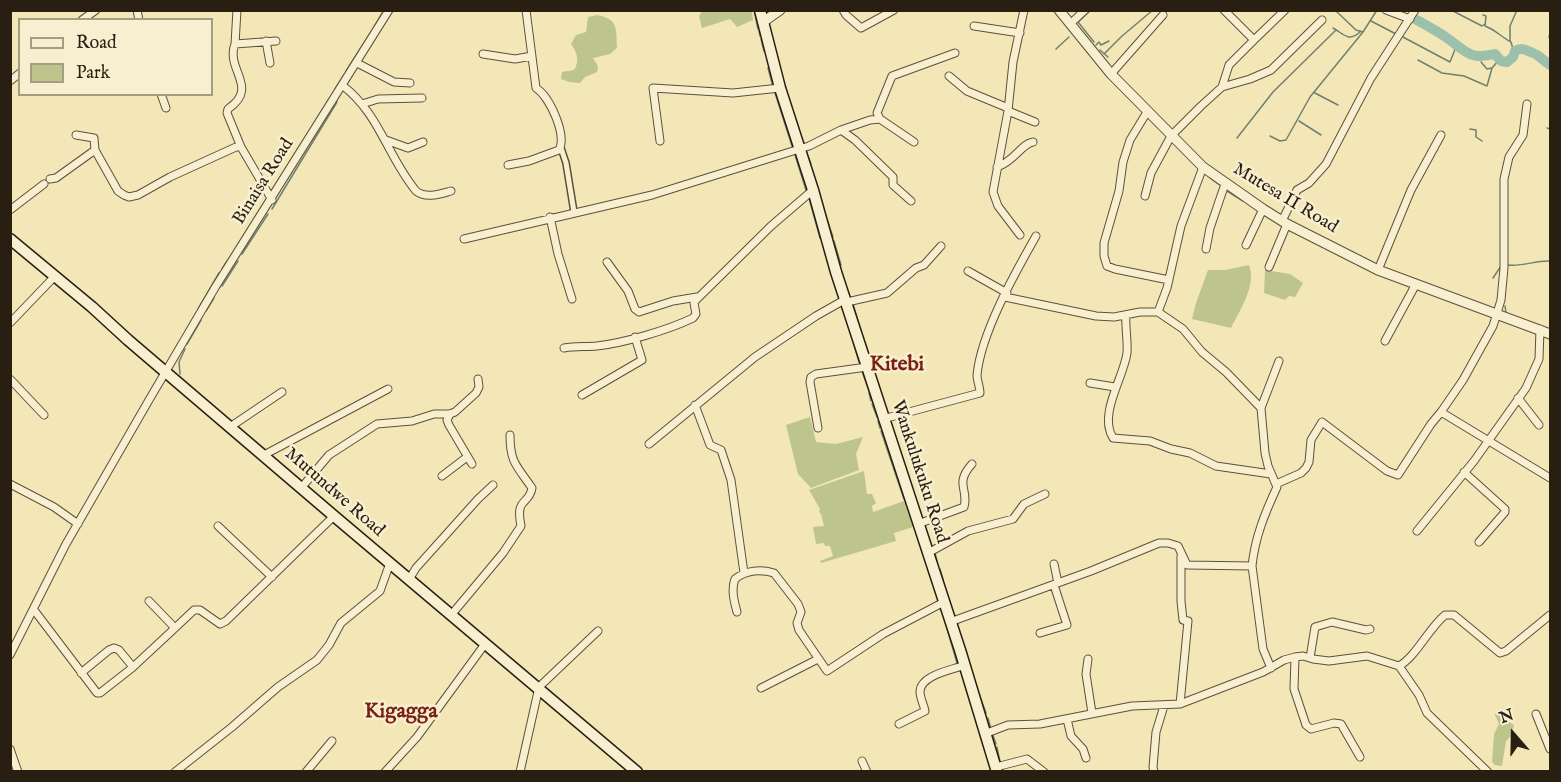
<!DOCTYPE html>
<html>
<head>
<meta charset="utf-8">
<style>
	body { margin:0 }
	#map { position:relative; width:1561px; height:782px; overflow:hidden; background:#f4e7b7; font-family:"IM FELL English",serif }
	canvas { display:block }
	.frame { position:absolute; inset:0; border:12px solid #281f12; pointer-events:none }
	.legend { position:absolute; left:18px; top:18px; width:195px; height:78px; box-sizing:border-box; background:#f8efd0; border:2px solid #a59c84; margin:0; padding:8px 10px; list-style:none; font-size:18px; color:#281f12 }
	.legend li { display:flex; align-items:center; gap:12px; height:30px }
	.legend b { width:30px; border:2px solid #a59c84 }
	.north { position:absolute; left:1483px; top:704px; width:60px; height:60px; -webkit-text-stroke:4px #f8efd0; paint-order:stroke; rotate:340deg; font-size:16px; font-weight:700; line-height:24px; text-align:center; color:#281f12 }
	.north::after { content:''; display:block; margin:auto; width:21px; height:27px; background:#281f12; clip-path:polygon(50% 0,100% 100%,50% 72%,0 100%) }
</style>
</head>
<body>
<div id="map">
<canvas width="1561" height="782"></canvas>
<div class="frame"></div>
<ul class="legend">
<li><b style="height:8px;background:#f8efd0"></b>Road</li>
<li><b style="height:16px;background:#bdc58d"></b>Park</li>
</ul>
<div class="north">N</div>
</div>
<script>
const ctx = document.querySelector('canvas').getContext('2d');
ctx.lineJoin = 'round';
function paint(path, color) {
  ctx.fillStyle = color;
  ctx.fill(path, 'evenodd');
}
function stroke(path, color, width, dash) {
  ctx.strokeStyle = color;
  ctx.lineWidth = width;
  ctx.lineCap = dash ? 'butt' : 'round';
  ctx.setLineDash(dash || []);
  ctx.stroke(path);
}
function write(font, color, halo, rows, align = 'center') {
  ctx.font = font + ' "IM FELL English",serif';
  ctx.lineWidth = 5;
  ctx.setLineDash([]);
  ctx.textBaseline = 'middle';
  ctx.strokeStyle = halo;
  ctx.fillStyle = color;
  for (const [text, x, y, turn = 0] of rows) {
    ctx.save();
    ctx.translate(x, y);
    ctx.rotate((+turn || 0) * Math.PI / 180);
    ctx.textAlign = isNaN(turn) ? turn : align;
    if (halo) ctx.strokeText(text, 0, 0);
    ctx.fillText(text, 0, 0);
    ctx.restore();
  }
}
const green = new Path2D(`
	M702,11h50l1,9 -16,7 -7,-8 -28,9 -3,-12z
	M597,15c22,4 19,14 20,33l-7,6 -17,4 5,8 -1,6 -12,5 -5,6 -11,-1 -8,-3 1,-7 12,-2c6,-9 3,-18 -3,-26l5,-9 10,-3 2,-15z
	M1249,265c8,20 -9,45 -18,63l-39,-9 4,-16 12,-33h17z
	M1265,270l25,4 13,9 -8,14 -6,-1 -4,4 -21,-7z
	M810,417l6,25 20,2 27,-7 -7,17 3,16 -48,18 -13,-14 -12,-49z
	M864,471l3,23h5l4,9 -4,3 1,6 31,-11 9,26 -19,6 2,8 -75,22 -1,-2 13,-5 -3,-10h-5l-1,-3 -8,1 -3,-17 11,-1 -3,-12 -2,-2 1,-3 -11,-19z
	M1497,711l4,1 5,8 8,5 -3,11 -5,5 -4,25 -7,-1 -3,-3 2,-28 5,-10 -4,-9z`);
const stream = new Path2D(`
	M754,10l4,19
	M1091,10l-13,12 16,20
	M1451,10l31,16 3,-2
	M1336,11l20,19 7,2
	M1483,15l3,1 -1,10c11,4 16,11 26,16l3,11
	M1371,21l25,13
	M374,27l10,-17
	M1333,28c10,5 15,15 27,4
	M759,31l1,5
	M1401,36l49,26 6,-15
	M1549,36l1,4
	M761,39l3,12
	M1510,41v-15l7,-16
	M1096,45l3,-3 2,3 8,-4
	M1056,49l13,-12
	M1100,50l8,7
	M1104,54l18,-18 31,-26
	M1418,60l24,13 22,3 23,10 5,-18 6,-7h3
	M1481,62l6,7 5,-1
	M768,68l5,19
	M346,71l25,-39
	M335,89l9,-14
	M775,93l17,53
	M1315,93l23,12
	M1299,121l22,14
	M1547,128l3,1
	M1470,129l6,1v7l6,4
	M1270,136l10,5 6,-1 24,-43 53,-65 14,-22
	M1237,138l36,-46 63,-62
	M806,151l5,13
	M795,155l11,35
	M812,169l3,11
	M1210,178l11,8
	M1227,191l16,10
	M809,198l11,40
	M272,209l65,-107
	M825,214l8,23
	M834,241l7,24
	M242,254l26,-40
	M1508,265c14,2 28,-5 42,-4
	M222,269l5,-8
	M1493,278l8,-12
	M222,286l16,-25
	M853,304l10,34
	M1505,306l1,7
	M198,309l21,-36
	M206,311l8,-13
	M192,320l4,-7
	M851,334l8,28
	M865,342l5,18
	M187,344l14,-24
	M862,371l7,20
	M180,374l-1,-12 6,-13
	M869,393l2,8
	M872,404l5,13
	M878,421l2,7
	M881,431l23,68
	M905,501l12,33
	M925,527l7,20
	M935,553l3,12
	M940,569l3,10
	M943,581l1,2
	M944,618l13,45
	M979,694l7,19
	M988,718l3,11
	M993,735l3,9
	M997,747l3,15`);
const river = new Path2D(`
	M1413,18c11,6 24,13 34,20 20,14 22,22 48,16l6,7 6,1 6,-5 2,-6c7,-4 11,-1 18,2
	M1537,55l13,10`);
const pedestrian = new Path2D(`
	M561,148l5,15 8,49`);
const minor = new Path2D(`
	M137,10l2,10
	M237,10l-2,34 41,-3
	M843,10l3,5 15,13 33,-18
	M1024,10l-11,52 -5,49 27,11
	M1224,10l30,30 31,-30
	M1386,10l24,9
	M82,20l14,-10
	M1070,24l15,-14
	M974,26l46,7
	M266,41l4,22
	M235,44c-10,26 25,43 -7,65l-1,4 14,34
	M483,54l32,5 17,-3
	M357,63l37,19 16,1
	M1111,74l52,-59
	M949,76l18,15 41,17
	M10,81l10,-8
	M342,85c38,29 45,71 74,106 10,8 24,3 35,0
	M1222,87l7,-22 25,-25
	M161,94l5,14
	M362,104l16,-5 44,-1
	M1008,111l-15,81 5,14 22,29
	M1147,112l-17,28 -7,22 -4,29 -15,52v13l3,10 8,3 54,11
	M880,119l-3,-6 15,-37 63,-23
	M841,130l29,-10 10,-1 34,23
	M76,135l18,3 1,12
	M386,140l22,8 15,-6
	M660,141l-7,-53 80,5 47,-5
	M508,165l21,-4 30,-11c8,-15 -9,-53 -23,-62l-10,-78
	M997,167c18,-6 24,-23 36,-25
	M50,179l6,-1 39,-28 23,41 6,4 5,2 9,-2 32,-18 66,-30h5l31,53
	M1145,196l6,-23 20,-37 30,-30 21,-19 28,-8 21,-9 51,-50
	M10,210l34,-26
	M550,217l8,37 14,45
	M1282,221l15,-31 12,-7 17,-19 45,-86 44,-68
	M464,239l188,-44 157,-49 32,-16 14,10 38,37v8l18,16
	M1246,245l17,-36
	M1206,249l4,-21 15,-44
	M607,262l21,29 7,18 4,3 34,-11 24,-4
	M1269,267l18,-43
	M1378,270l33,-80 30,-55
	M968,271l39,22
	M1005,297l91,19 18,1 26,-5h18l25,17 19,23 24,20 35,36 18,-47
	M847,302l40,-9 29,-25 8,-3 17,-19
	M1158,312l9,-24 14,-62 22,-59
	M1126,315c-1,13 2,25 1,38 -3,24 -29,61 -14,85l37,3 21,8 19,4 26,13 55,8
	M10,323l45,-47
	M1385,341l31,-57
	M564,348c11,-2 22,-1 33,-2 27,-3 71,-16 96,-28l3,-4 -2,-11 2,-3 75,-74 42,-36
	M10,379l34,36
	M1090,383l25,4
	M582,395l60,-35 -7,-23
	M1518,398l21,27
	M695,405l15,40 11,5 10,30 13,93
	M1441,412l109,66
	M450,414l-3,6 2,5 23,39
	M883,419l97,-26c0,-6 -3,-12 -3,-18 4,-42 38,-102 59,-139
	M230,427l52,-35
	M818,428l-8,-46 1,-5 5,-3 51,-7
	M649,444l106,-87 61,-41 30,-17
	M264,455l124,-66
	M1464,472l41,37v3l-26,30
	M442,476l25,-19
	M10,484l44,23 24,17
	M1276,484l25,-11 5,-5 3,-6 2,-22 11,-18 65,49 11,4 33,-51 10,-12 22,-32 30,-54 8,-26 3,-32v-89l5,-22 14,-22 4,-31
	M302,487l27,-32 48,-31 35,-3 22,-7h16l5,-2 21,-19 3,-6 -1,-8
	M918,524l46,-17c5,-18 -10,-23 8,-43
	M218,526l54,51
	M1417,531l57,-70 52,-73 13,-29 1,-30
	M928,553l40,-22 45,-12 11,-15 21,-10
	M1054,564l4,19
	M1252,566l11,83 8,19
	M410,578l6,-10 62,-69 15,-14
	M149,601l26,27 19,-18h6l20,14 6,-3 108,-105
	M34,610l63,83h3l32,-25 43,-40
	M737,612c-3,-11 -6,-22 -2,-33 11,-9 26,-10 39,-6l24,31 3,8 -4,11 2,7 28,41 56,-37 61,-32
	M452,614l51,-61 18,-27c-6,-30 8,-20 11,-38 -15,-22 -22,-25 -22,-53
	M950,622l141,-51 68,-28h9l10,3 9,19 65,1c3,-29 13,-53 25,-79l-9,-21 -3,-13 -4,-45
	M1040,633l27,-8 -13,-40
	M10,655l56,-111 83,-144 67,-114 173,-276
	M1295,657l-1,32 12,36 5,4 23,-6 7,1 19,33
	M1310,658l5,-31 17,-5 34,8 4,-1
	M1088,659l-2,15 6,39
	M1399,666c16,-8 30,-38 46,-51h9l46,38 6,-2 44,-36
	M81,673l28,-23 5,-2 5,2 14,17
	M761,688l57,-29
	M1180,704l8,-83 -5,-1 -2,-19v-45
	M1536,714l14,35
	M1067,719l4,17 12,13 3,9
	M899,724l26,-13c-1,-6 -5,-13 -5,-19 0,-17 32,-22 45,-27
	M987,733l21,-8 32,-1 92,-18 48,-2 83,-32 21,-12 11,-3 8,-1 10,3 16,2 38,-5 32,10 20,29 8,18 61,59
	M10,749l8,23
	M862,761l5,11
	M996,767l31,-8 17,13
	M175,772l57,-45 46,-40 39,-27 12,-15 12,-22 39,-32 10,-28
	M306,772l26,-31
	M385,772l32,-35 68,-93
	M520,772l19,-85 59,-56
	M1154,772l-1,-5 3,-35 8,-26`);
const tertiary = new Path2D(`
	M1059,10l52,64 92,93 60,42 24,15 91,46 172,64
	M763,22l17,-12`);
const secondary = new Path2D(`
	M760,10l20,78 33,102 23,82 124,378 37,122
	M10,239l82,68 36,33 206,176 303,256`);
const streetNames = [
	["Binaisa Road",264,182,-58],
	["Mutesa II Road",1285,199,31],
	["Wankulukuku Road",919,472,72],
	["Mutundwe Road",334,493,41]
];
const quarterNames = [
	["Kitebi",897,366],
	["Kigagga",401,713]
];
paint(green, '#bdc58d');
stroke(stream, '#6e806e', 1.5);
stroke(river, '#9cc0ac', 10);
stroke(pedestrian, '#5b513b', 8);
stroke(minor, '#5b513b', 9);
stroke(tertiary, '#5b513b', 11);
stroke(secondary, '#281f12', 13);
stroke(pedestrian, '#f8efd0', 5);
stroke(minor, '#f8efd0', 7);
stroke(tertiary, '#f8efd0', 9);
stroke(secondary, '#f8efd0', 10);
write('18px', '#281f12', '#f8efd0', streetNames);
write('bold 21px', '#7a1f14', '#f8efd0', quarterNames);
</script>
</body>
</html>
